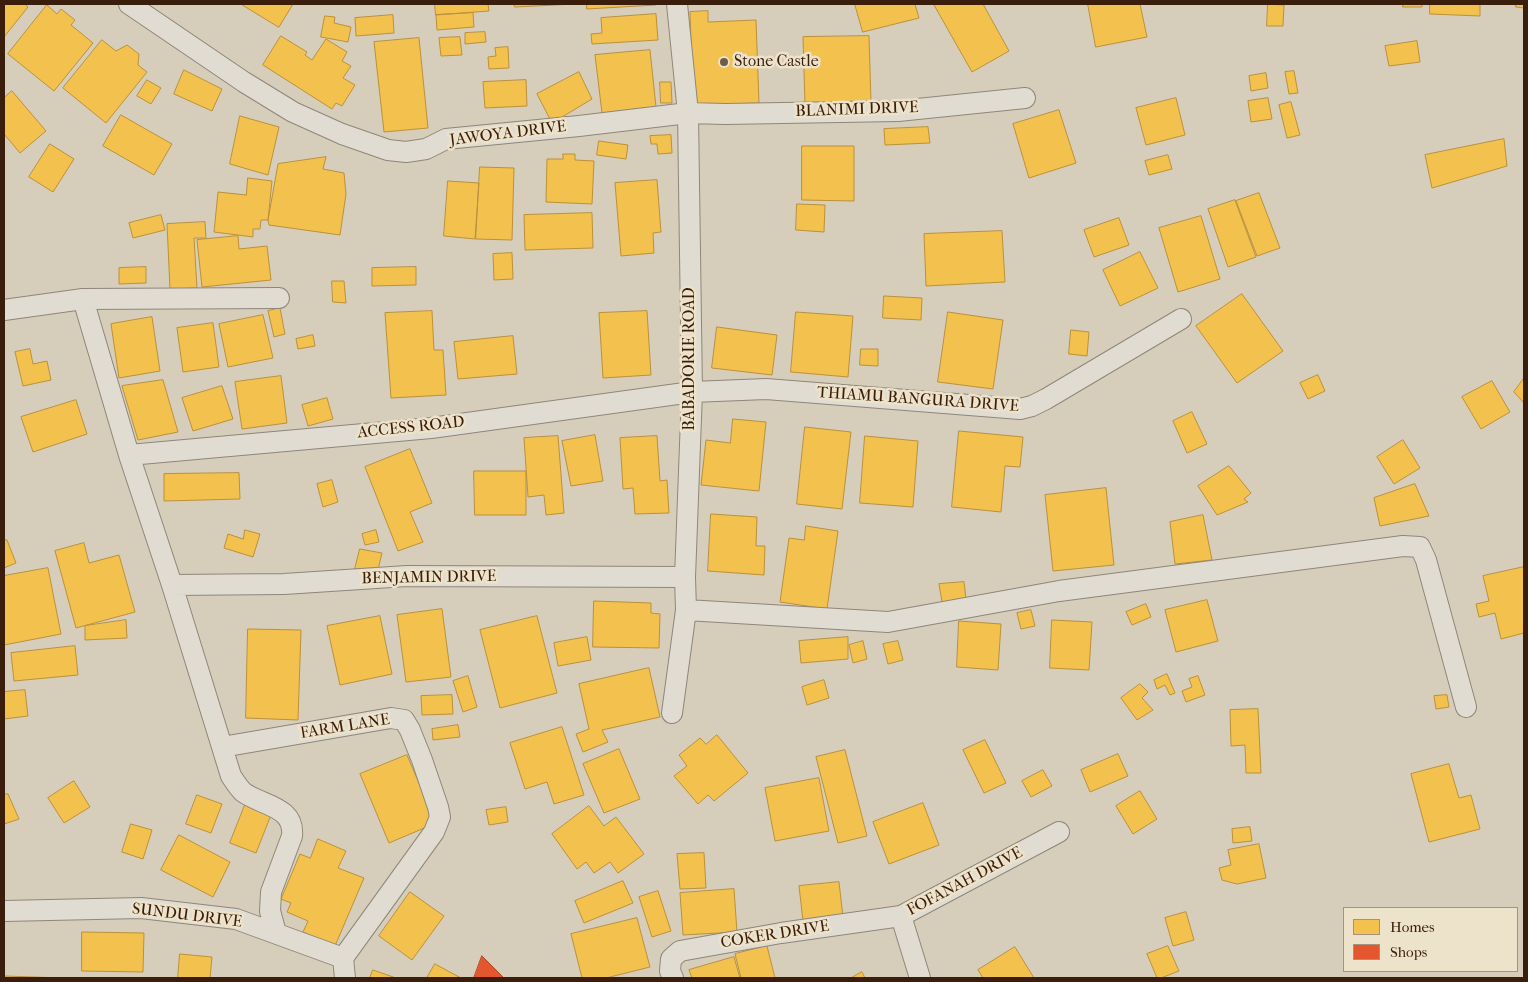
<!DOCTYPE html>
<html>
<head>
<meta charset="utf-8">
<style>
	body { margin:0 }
	#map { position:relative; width:1528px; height:982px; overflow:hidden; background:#d6ceba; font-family:"IM FELL French Canon",serif }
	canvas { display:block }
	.frame { position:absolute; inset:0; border:5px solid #3b1d0c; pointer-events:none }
	.legend { position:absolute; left:1343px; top:907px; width:175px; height:65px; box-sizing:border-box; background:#ede2ca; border:1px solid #a6937e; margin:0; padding:6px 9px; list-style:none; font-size:15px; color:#3b1d0c }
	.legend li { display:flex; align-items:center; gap:10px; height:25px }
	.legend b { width:25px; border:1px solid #a6937e }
</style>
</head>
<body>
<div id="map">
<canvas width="1528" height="982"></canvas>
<div class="frame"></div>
<ul class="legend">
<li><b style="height:14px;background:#f2c14e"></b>Homes</li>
<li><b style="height:14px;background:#e4572e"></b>Shops</li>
</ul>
</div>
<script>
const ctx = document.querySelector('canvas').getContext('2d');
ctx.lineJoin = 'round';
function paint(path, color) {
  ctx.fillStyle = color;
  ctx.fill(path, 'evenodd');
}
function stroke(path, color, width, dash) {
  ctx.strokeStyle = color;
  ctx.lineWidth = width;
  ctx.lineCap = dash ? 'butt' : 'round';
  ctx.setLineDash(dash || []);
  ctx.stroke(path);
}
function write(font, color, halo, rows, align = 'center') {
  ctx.font = font + ' "IM FELL French Canon",serif';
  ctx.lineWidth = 5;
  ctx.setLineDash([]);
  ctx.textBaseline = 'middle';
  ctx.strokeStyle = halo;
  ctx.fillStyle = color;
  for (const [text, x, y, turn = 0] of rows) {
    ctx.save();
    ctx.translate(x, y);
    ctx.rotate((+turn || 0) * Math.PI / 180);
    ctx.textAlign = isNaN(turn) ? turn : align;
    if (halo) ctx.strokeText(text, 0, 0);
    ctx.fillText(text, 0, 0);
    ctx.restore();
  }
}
const homes = new Path2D(`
	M4,4h21l3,3 -24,30z
	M241,4h52l-14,23z
	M435,4h53l1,7 -53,4z
	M514,4h61l-60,3z
	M587,4h69v1l-69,4z
	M855,4h60l4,14 -56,14z
	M937,4h46l26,47 -37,21 -38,-67z
	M1088,4h52l7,33 -51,10z
	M1268,4l16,1 -1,21h-16z
	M1403,4h19v3h-19z
	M1430,4h50v12l-50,-2z
	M1516,4h8v4l-8,-1z
	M47,5l10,9 4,-5 14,11 -4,5 22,18 -39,48 -46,-37z
	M708,11v11l48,-2 3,83 -66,2 -3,-93z
	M473,13l1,14 -37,3 -1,-15z
	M656,14l2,26 -66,4 -1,-10 11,-1 -1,-15z
	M393,15l1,18 -38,3 -1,-18z
	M325,16l10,1 -1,6 17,4 -3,15 -27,-5z
	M485,32l1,10 -21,2v-11z
	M281,36l26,16 -2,3 7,5 14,-21 21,13 -5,9 9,5 -8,12 12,7 -13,21 -6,-3 -4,6 -69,-44z
	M869,36l2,66 -66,2 -2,-67z
	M460,37l2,18 -21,1 -2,-18z
	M419,38l9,90 -44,4 -10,-90z
	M102,40l14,11 11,-6 12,9 -1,11 9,7 -41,51 -43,-35z
	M1417,41l3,21 -31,4 -4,-20z
	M508,47l1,21 -20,1 -1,-12 8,-1 -1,-8z
	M650,50l6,57 -54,6 -7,-58z
	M184,70l38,19 -10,22 -38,-17z
	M1294,71l4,22 -9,1 -4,-22z
	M579,72l13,27 -40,24 -15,-29z
	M1266,73l2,15 -17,3 -2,-15z
	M147,80l14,8 -10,16 -14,-8z
	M526,80l1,26 -42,2 -2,-26z
	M660,82h11l1,21h-11z
	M12,91l34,40 -26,22 -16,-19v-36z
	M1176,98l9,37 -39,10 -10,-37z
	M1268,98l4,21 -21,3 -3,-21z
	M1291,102l9,33 -13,3 -8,-33z
	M1059,110l17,53 -47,15 -16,-54z
	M121,115l51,29 -18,31 -51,-29z
	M240,116l39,11 -11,48 -38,-11z
	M928,127l2,16 -45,2 -1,-16z
	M671,135l1,18 -14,1 -1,-10h-6l-1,-8z
	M1504,139l3,27 -75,22 -7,-33z
	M599,141l29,4 -2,14 -29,-4z
	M50,144l24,15 -21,33 -24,-15z
	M802,146h52v55l-52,-1z
	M563,154h12v6l19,1 -2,43 -46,-2 1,-43h16z
	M1168,155l4,14 -23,6 -4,-14z
	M326,157l-3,12 21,4 2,21 -6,41 -71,-10 -1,-5 10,-56z
	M480,167l34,1 -2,72 -36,-1z
	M248,178l24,3 -4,39h-7l-1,9h-7v8l-39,-5 4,-40 28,3z
	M657,180l4,52 -8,1 1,20 -33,3 -6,-73z
	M448,181l31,2 -4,56 -31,-3z
	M1259,193l21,55 -23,8 -21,-55z
	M1235,200l21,57 -28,10 -20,-58z
	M797,204l28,1 -1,27 -28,-2z
	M592,213l1,35 -68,2 -1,-35z
	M161,215l4,15 -32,8 -4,-15z
	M1201,216l19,63 -42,13 -19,-64z
	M1119,218l10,27 -35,12 -10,-27z
	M205,222l1,16h-12l3,50 -27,1 -3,-65z
	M1002,231l3,51 -79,4 -2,-52z
	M238,236l1,13 28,-3 4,34 -69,7 -5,-47z
	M1140,252l18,36 -38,18 -17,-36z
	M512,253l1,26 -19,1 -1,-26z
	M146,267v16l-27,1v-16z
	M416,267v18l-44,1v-18z
	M332,281h12l2,22 -13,-1z
	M1242,294l41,57 -46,32 -41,-57z
	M884,296l38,2 -1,22 -38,-2z
	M280,308l5,26 -11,3 -6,-26z
	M432,311l2,39h9l3,45 -55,3 -6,-85z
	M647,311l4,64 -48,3 -4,-65z
	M796,312l57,4 -5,61 -57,-5z
	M948,312l55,8 -10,69 -55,-7z
	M263,315l10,43 -45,9 -9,-43z
	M152,317l8,54 -41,7 -8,-54z
	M213,323l6,44 -36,5 -6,-44z
	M717,327l60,8 -5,40 -60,-7z
	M1071,330l18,2 -2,24 -18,-2z
	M313,335l2,11 -17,3 -2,-10z
	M513,336l4,38 -59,5 -4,-37z
	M30,349l3,15 14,-3 4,19 -28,6 -8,-34z
	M861,349h17v17l-18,-1z
	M1318,375l7,16 -17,8 -8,-16z
	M281,376l6,47 -45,6 -7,-47z
	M1524,378v25l-10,-11z
	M163,380l15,52 -40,8 -16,-54z
	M1492,381l18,31 -29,17 -19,-32z
	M222,386l11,33 -40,12 -11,-33z
	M327,398l6,21 -25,7 -6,-21z
	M76,400l11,34 -54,18 -12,-35z
	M1192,412l15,32 -20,9 -14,-32z
	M733,419l33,3 -7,69 -58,-6 5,-45 24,3z
	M805,427l46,5 -9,77 -45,-5z
	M959,431l64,6 -3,30 -15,-1 -4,46 -49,-5z
	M595,435l8,46 -32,5 -9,-45z
	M558,436l6,77 -18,2 -2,-20 -16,2 -4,-59z
	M657,436l3,45 7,-1 2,33 -34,1 -2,-26 -10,1 -3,-51z
	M865,436l53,5 -5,66 -53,-4z
	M1403,440l17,28 -26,16 -17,-27z
	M410,449l22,54 -22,9 13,30 -25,9 -33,-84z
	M1229,466l22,27 -7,6 4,3 -31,13 -19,-29z
	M474,471h52v44h-51z
	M239,473l1,26 -76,2v-27z
	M332,480l6,22 -15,5 -6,-23z
	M1415,484l14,32 -49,10 -6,-28z
	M1106,488l8,77 -61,6 -8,-76z
	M711,514l46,3 -1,29h9l-1,29 -56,-4z
	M1203,515l9,45 -37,4 -5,-42z
	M806,526l32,5 -11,78 -47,-7 9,-64 15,2z
	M245,530l15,4 -7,23 -29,-9 4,-14 15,5z
	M376,530l3,12 -14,3 -3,-11z
	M7,540l9,23 -12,5v-27z
	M84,543l5,20 30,-8 16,57 -59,16 -21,-77z
	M360,549l22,4 -5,21 -22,-5z
	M1524,567v66l-23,6 -6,-26 -16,4 -3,-13 13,-3 -6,-25z
	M48,568l13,66 -57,11v-69z
	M964,582l2,17 -24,3 -3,-18z
	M1207,600l11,41 -42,11 -11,-42z
	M594,601l57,2v10l9,1 -1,34 -66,-1z
	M1146,604l5,13 -19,8 -6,-13z
	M442,609l9,68 -45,5 -9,-67z
	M1031,610l4,16 -14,3 -4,-16z
	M380,616l12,58 -52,11 -13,-59z
	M537,616l20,77 -57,15 -20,-78z
	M126,620l1,18 -42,2v-14z
	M1052,620l40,2 -3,48 -39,-2z
	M959,621l42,3 -3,46 -41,-3z
	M248,629l53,1 -3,90 -52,-2z
	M587,637l4,23 -33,6 -4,-23z
	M848,637v22l-47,4 -2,-22z
	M863,641l4,18 -14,4 -4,-18z
	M898,641l5,19 -15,4 -5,-20z
	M75,646l3,29 -64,6 -3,-28z
	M649,668l11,49 -58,13 6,12 -25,10 -7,-18 13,-5 -10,-45z
	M1167,674l8,19 -5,2 -5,-10 -8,4 -3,-9z
	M468,676l9,31 -14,5 -10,-31z
	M1198,676l7,19 -19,7 -4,-11 10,-4 -3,-8z
	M824,680l5,18 -22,7 -5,-18z
	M1140,684l8,8 -6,6 11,12 -16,10 -16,-22z
	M25,690l3,26 -24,3v-27z
	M452,695l1,19 -31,1 -1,-19z
	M1447,695l2,12 -13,2 -2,-13z
	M1258,709l3,64h-15l-1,-28 -14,1 -1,-36z
	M458,725l2,12 -27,3 -1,-11z
	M562,727l22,68 -30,9 -7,-22 -22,7 -15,-46z
	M717,735l31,38 -34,28 -6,-6 -10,9 -24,-28 13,-10 -8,-11 21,-17 6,6z
	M985,740l21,43 -22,10 -21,-43z
	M619,749l21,50 -36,14 -21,-49z
	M845,750l22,86 -29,7 -22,-86z
	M1118,754l10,22 -38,16 -9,-22z
	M407,755l29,68 -47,20 -29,-69z
	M1449,764l10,34 12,-3 9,34 -51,13 -18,-68z
	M1043,770l9,16 -21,11 -9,-16z
	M819,778l10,53 -54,10 -10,-53z
	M74,781l16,26 -26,16 -16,-25z
	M1140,791l17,28 -24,15 -17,-28z
	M8,794l11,25 -15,5v-29z
	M197,795l25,9 -11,29 -25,-9z
	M923,803l16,42 -50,19 -16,-42z
	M245,805l26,10 -15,38 -26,-10z
	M589,806l15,20 12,-9 28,37 -26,19 -8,-11 -16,11 -8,-11 -9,7 -25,-35z
	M506,807l2,15 -19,3 -3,-15z
	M131,824l21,6 -9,29 -21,-7z
	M1250,827l2,14 -19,2 -1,-14z
	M179,835l51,27 -17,35 -52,-27z
	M318,839l28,12 -8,17 26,10 -29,68 -32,-14 5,-11 -21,-9 4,-9 -10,-4 19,-45 10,4z
	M1259,844l7,34 -29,6 -15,-4 -3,-12 12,-3 -3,-15z
	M704,853l2,35 -26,1 -3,-35z
	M623,881l10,22 -49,20 -9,-22z
	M839,882l4,35 -40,4 -4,-35z
	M734,889l3,43 -54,3 -3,-42z
	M658,891l13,40 -19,6 -13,-40z
	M410,892l34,24 -32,44 -33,-24z
	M1186,912l8,28 -21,6 -8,-28z
	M637,918l13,49 -44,11h-24l-11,-44z
	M82,932l62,1 -1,39 -61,-1z
	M767,946l8,32h-34l-6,-24z
	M1168,946l11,25 -18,7h-4l-10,-24z
	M1015,947l19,31h-51l-5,-8z
	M180,954l32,3 -2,21h-32z
	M734,957l6,21h-48l-3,-8z
	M435,964l26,14h-34z
	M373,970l23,8h-26z
	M862,972l3,6h-14z
	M4,976l61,2h-61z`);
const shops = new Path2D(`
	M482,956l22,22h-30z`);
const minor = new Path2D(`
	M129,4l115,78 49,30 49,22 46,16 18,2 20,-3 20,-10 133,-13 109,-13 37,1 173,-3 127,-13
	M83,299l46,156 43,130 59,191c4,6 7,11 12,16 19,14 52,14 49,44l-21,56 -1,19 6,22
	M4,310l79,-11 196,-1
	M129,455l302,-27 261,-36 74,-3 254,20 12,-3 14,-7 135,-80
	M172,585l112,-1 123,-8 278,1
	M686,610l202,12 171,-31 344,-45 17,1 6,13 40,147
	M672,713l14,-103 -1,-33 7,-185 -4,-279 -11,-109
	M222,747l169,-29 13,2 6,10 12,30 16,47 2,10 -6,15 -91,126
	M4,911l137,-3 95,11 107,39 2,20
	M901,916l19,62
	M673,978l-3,-7 1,-12 9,-8 101,-18 120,-17 158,-84`);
const markers = [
	[724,62,5,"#715b49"]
];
const poiNames = [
	["Stone Castle",734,62]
];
const streetNames = [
	["BLANIMI DRIVE",857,110,-2],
	["JAWOYA DRIVE",508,134,-7],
	["BABADORIE ROAD",690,359,-90],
	["THIAMU BANGURA DRIVE",918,400,4],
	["ACCESS ROAD",411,428,-6],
	["BENJAMIN DRIVE",429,578,-1],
	["FARM LANE",345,727,-9],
	["FOFANAH DRIVE",965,882,-28],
	["SUNDU DRIVE",187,916,7],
	["COKER DRIVE",775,935,-9]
];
paint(homes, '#f2c14e');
stroke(homes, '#bb903a', 1);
paint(shops, '#e4572e');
stroke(shops, '#b14624', 1);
stroke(minor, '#8f8679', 22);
stroke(minor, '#e0dcd1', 20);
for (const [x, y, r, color] of markers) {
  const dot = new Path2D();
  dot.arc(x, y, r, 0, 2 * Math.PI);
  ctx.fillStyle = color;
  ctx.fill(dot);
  stroke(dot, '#ede2ca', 2);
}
write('16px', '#3b1d0c', '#ede2ca', poiNames, 'left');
write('16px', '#3b1d0c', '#ede2ca', streetNames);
</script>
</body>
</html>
